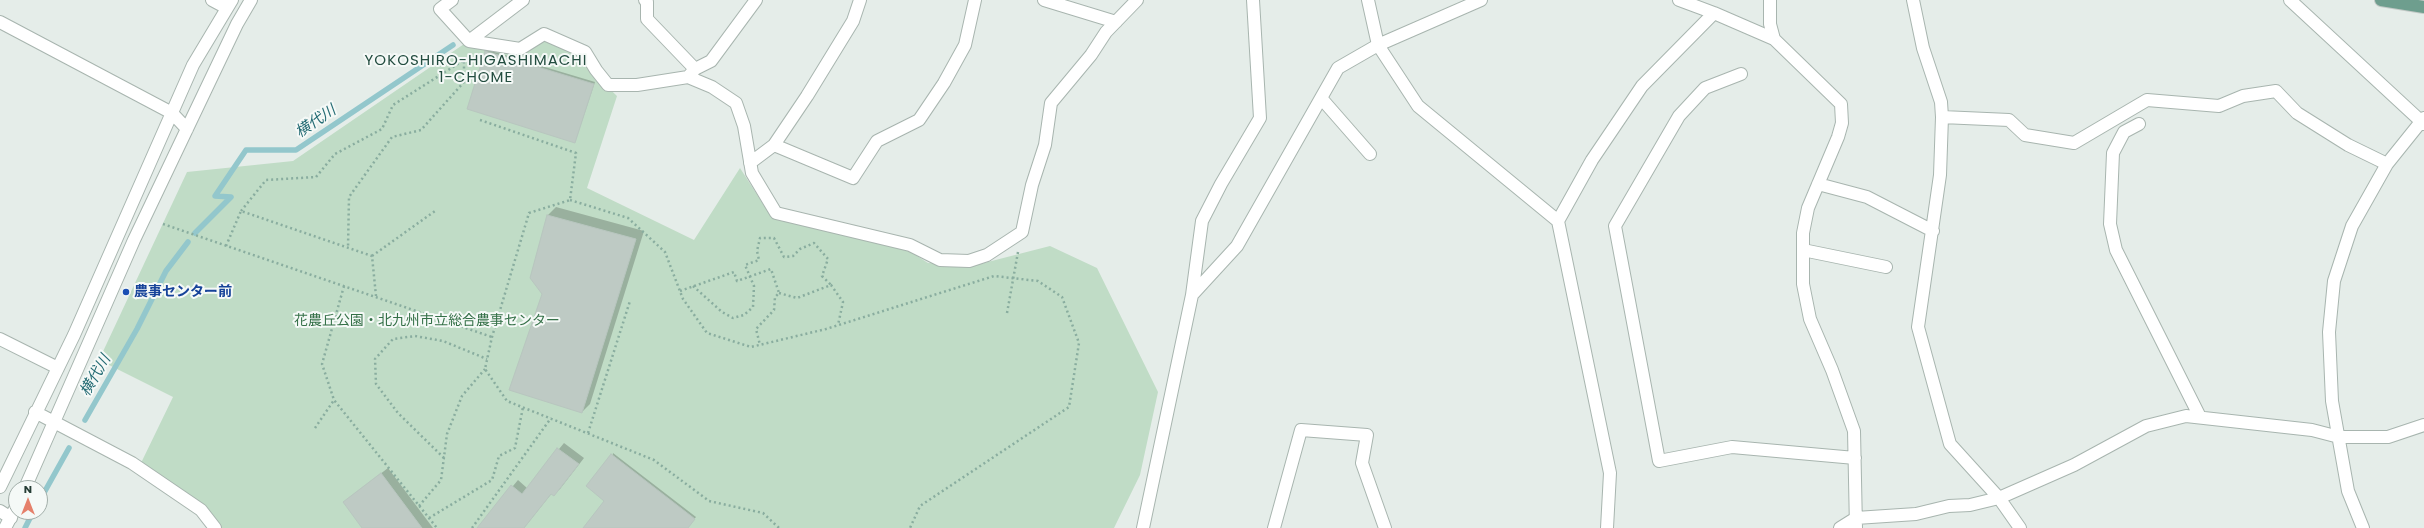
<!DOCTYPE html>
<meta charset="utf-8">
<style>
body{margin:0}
#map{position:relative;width:2424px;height:528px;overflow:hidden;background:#e5ede9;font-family:Poppins,sans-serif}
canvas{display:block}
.north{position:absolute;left:8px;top:480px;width:40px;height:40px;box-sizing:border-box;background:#f5f9f7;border:1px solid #a2aea9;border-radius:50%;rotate:0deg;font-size:11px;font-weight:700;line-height:16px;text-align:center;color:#263d35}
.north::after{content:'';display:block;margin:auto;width:14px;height:18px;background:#e5806b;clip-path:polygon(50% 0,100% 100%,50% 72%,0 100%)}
</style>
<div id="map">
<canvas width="2424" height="528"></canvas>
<div class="north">N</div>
</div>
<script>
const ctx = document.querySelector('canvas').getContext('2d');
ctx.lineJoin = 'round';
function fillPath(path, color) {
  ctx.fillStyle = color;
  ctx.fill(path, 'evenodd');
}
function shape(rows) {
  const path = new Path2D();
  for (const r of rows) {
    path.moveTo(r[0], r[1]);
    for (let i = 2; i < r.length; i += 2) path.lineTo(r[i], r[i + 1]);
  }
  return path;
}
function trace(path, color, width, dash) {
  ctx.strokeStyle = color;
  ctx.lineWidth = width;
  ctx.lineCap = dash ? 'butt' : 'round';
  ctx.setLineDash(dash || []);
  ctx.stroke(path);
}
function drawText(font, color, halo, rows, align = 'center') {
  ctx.font = font + ' Poppins,"Noto Sans JP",sans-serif';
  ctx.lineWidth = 4;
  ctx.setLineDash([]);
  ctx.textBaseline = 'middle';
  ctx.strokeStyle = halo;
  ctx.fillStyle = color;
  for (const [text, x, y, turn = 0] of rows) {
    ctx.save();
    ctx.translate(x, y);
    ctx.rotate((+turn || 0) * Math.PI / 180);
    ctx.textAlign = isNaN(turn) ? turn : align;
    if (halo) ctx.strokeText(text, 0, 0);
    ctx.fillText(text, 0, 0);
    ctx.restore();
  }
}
const green = shape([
 [542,40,581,55,590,70,617,96,587,188,694,240,740,168,770,215,903,247,928,263,976,265,1050,246,1097,268,1158,392,1140,475,1114,528,220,528,141,463,173,397,99,360,187,172,293,161,464,44,516,53]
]);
const shadow = shape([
 [488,50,595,82,575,142,486,52],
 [556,207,644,231,590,404,582,412,543,294,531,277,548,215],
 [564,443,584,458,560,489,554,494,552,493,524,528,478,528,518,480,527,488],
 [613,453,696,517,687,528,584,528,606,501],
 [388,468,433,528,363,528,344,502]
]);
const stream = shape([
 [195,233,231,197,215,196,246,150,296,150,453,45],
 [85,420,137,329,166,271,188,242],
 [40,500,69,448],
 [25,528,33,512]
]);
const building = shape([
 [485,51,594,84,575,143,467,109,485,51],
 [547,215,636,239,582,413,509,390,542,294,530,278,547,215],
 [557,448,579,464,554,496,551,494,524,528,477,528,511,485,522,494,557,448],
 [611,454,695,519,688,528,583,528,604,501,586,486,611,454],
 [381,473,422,528,362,528,343,502,381,473]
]);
const path = shape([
 [480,120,576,153,570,200,529,213,492,337,485,369,507,401,654,460,709,501,763,513,779,528],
 [570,200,628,218,665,252,683,299,707,333,751,347,826,329,994,276,1038,281,1062,297,1079,343,1069,407,920,506,910,528],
 [241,211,266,180,316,177,335,154,382,129,393,105,464,60,464,82,421,130,392,137,349,197,348,248],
 [163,224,492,337],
 [226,246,241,211,372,256,376,296],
 [372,256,435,211],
 [344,286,322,364,334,400,437,528],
 [693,286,722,312,733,318,744,315,753,307,754,286,745,265,759,260,757,251,760,238,774,238,784,257,793,256,800,249,814,243,828,259,822,276,831,285],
 [680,291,734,272,737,281,771,269,779,293,775,297,774,310,756,329,760,345],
 [779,293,797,298,831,285,843,302,838,325],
 [1007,313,1018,252],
 [315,428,334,400],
 [588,433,630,301],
 [444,458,398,413,376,384,375,359,393,339,415,336,443,341,487,359],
 [419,506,441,480,447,434,462,396,485,369],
 [429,518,492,480,499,456,515,448,523,407],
 [472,528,551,418]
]);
const minor = shape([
 [212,0,227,8],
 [452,0,440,9,469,41,523,0],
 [645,0,647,2,647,19,695,69,688,77],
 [1044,0,1116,22],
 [1368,0,1378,45,1418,106,1558,221],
 [1679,0,1714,13],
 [1770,0,1770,24,1774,39,1841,104,1842,123,1838,137,1808,208,1803,233,1803,284,1810,319,1832,370,1854,431,1856,528],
 [1913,0,1923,48,1941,102,1942,117,1940,175,1918,327,1950,444,1999,498,2020,528],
 [2290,0,2424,124],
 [0,22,172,113,187,129],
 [469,41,520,49,544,34,585,52,596,70,608,85,637,85,688,77,712,87,736,103,744,126,752,173,776,213,910,245,940,260,969,261,987,255,1022,232,1032,185,1045,145,1051,103,1091,55,1106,32,1137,0],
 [695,69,711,61,756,0],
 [1741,74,1705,88,1679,116,1615,226,1659,461,1732,447,1855,458],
 [1321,98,1370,154],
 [1942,117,2009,120,2025,135,2074,143,2147,100,2219,106,2243,96,2276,91,2297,113,2348,145,2387,164],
 [2139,124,2124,132,2113,153,2110,224,2116,250,2200,417],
 [774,145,853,178,877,141,919,120,944,83,965,45,975,0],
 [750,163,774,145,807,96,853,21,860,0],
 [1818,184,1867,197,1933,231],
 [1803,250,1886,267],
 [1192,295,1237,246,1338,68,1378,45,1481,0],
 [0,339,58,368],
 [35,412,132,463,201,510,215,528],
 [0,487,74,335,193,65,232,0],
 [25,488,134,240,237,24,251,0],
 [0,511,11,518],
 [5,528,16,507],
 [1143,528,1192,295,1202,221,1221,184,1260,118,1253,0],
 [1274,528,1301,430,1367,435,1362,463,1385,528],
 [1607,528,1610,473,1558,221,1592,160,1642,86,1714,13,1774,39],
 [1840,528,1856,518,1916,514,1949,506,1970,505,1999,498,2074,465,2146,426,2186,416,2312,430,2339,437,2388,437,2424,425],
 [2363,528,2348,491,2332,401,2329,332,2334,281,2352,226,2387,164,2424,118]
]);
const major = shape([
 [2381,0,2424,7]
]);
const markers = [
 [126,292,4,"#1a4fb4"]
];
const transitNames = [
 ["農事センター前",134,292]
];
const parkNames = [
 ["花農丘公園・北九州市立総合農事センター",427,321]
];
const neighbourhoodNames = [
 ["YOKOSHIRO-HIGASHIMACHI",476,61],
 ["1-CHOME",476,78]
];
const waterNames = [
 ["横代川",316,122,-34],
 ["横代川",96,376,-60]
];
fillPath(green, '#c0dcc6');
fillPath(shadow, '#0003');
trace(stream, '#93c7cc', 5.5);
fillPath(building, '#becac4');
trace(building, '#b8c6bf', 1);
trace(minor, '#a8b5af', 14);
trace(major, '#c2c9c6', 14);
trace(path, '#89ad9f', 2.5, [2, 3]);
trace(minor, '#fff', 12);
trace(major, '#6e9e8e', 12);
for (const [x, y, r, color] of markers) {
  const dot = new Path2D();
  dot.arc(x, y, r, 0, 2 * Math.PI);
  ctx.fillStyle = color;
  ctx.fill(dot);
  trace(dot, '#f5f9f7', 1.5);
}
drawText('bold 14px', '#164399', '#f5f9f7', transitNames, 'left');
drawText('14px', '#347047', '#f5f9f7', parkNames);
ctx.letterSpacing = '1px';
drawText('15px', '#234d40', '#f5f9f7', neighbourhoodNames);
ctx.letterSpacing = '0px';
drawText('italic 15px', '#256c74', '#f5f9f7', waterNames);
</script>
